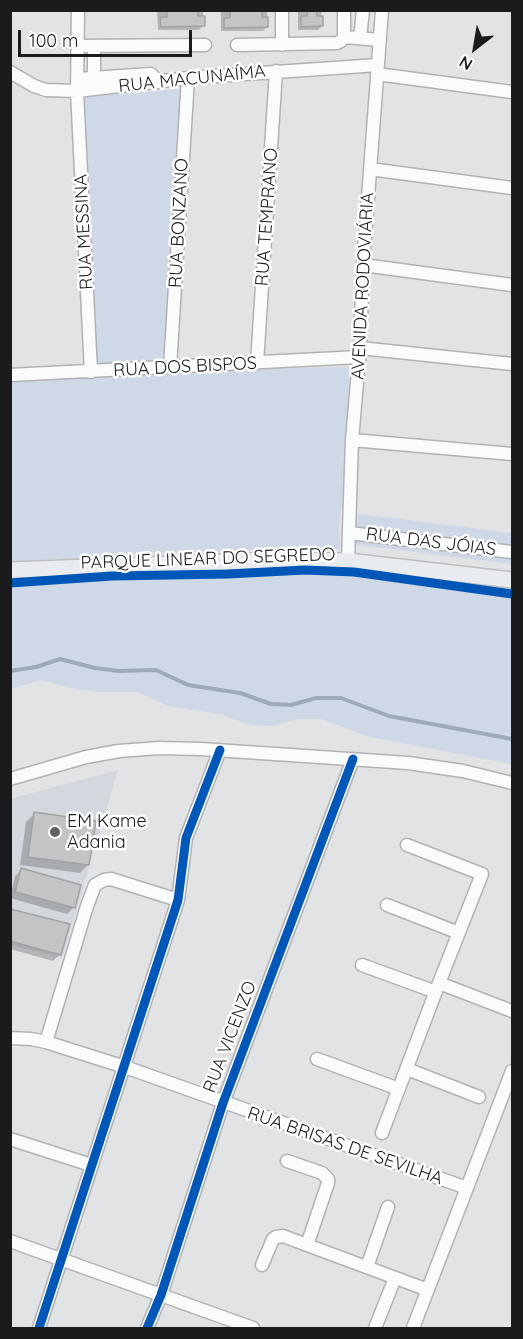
<!DOCTYPE html>
<meta charset="utf-8">
<style>
body{margin:0}
#map{position:relative;width:523px;height:1339px;overflow:hidden;background:#e1e3e5;font-family:Quicksand,sans-serif}
canvas{display:block}
.frame{position:absolute;inset:0;border:12px solid #1a1b1c;pointer-events:none}
.north{position:absolute;left:445px;top:18px;width:60px;height:60px;-webkit-text-stroke:4px #fff;paint-order:stroke;rotate:211deg;font-size:16px;font-weight:700;line-height:24px;text-align:center;color:#1a1b1c}
.north::after{content:'';display:block;margin:auto;width:21px;height:27px;background:#1a1b1c;clip-path:polygon(50% 0,100% 100%,50% 72%,0 100%)}
.scale{position:absolute;left:18px;top:30px;width:174px;height:27px;box-sizing:border-box;border:3px solid #1a1b1c;border-top:0;padding-left:8px;font-size:18px;line-height:21px;white-space:nowrap;color:#1a1b1c;-webkit-text-stroke:4px #fff;paint-order:stroke}
</style>
<div id="map">
<canvas width="523" height="1339"></canvas>
<div class="frame"></div>
<div class="north">N</div>
<div class="scale">100 m</div>
</div>
<script>
const ctx = document.querySelector('canvas').getContext('2d');
ctx.lineJoin = 'round';
function fillPath(path, color) {
  ctx.fillStyle = color;
  ctx.fill(path, 'evenodd');
}
function shape(rows) {
  const path = new Path2D();
  for (const r of rows) {
    path.moveTo(r[0], r[1]);
    for (let i = 2; i < r.length; i += 2) path.lineTo(r[i], r[i + 1]);
  }
  return path;
}
function trace(path, color, width, dash) {
  ctx.strokeStyle = color;
  ctx.lineWidth = width;
  ctx.lineCap = dash ? 'butt' : 'round';
  ctx.setLineDash(dash || []);
  ctx.stroke(path);
}
function drawText(font, color, halo, rows, align = 'center') {
  ctx.font = font + ' Quicksand,sans-serif';
  ctx.lineWidth = 5;
  ctx.setLineDash([]);
  ctx.textBaseline = 'middle';
  ctx.strokeStyle = halo;
  ctx.fillStyle = color;
  for (const [text, x, y, turn = 0] of rows) {
    ctx.save();
    ctx.translate(x, y);
    ctx.rotate((+turn || 0) * Math.PI / 180);
    ctx.textAlign = isNaN(turn) ? turn : align;
    if (halo) ctx.strokeText(text, 0, 0);
    ctx.fillText(text, 0, 0);
    ctx.restore();
  }
}
const built = shape([
 [118,770,62,958,11,945,10,799]
]);
const green = shape([
 [181,89,163,372,256,368,349,367,350,431,339,528,340,549,280,549,221,551,11,562,11,382,97,377,82,97],
 [352,513,512,533,512,564,350,544],
 [213,569,266,569,321,572,512,596,512,764,370,737,322,719,297,719,272,726,251,725,220,714,168,706,137,692,99,692,75,689,41,680,11,689,11,582]
]);
const shadow = shape([
 [157,10,203,10,203,26,199,30,158,30],
 [221,10,267,10,267,27,263,31,221,31],
 [298,10,321,10,322,26,318,30,298,30],
 [34,814,88,865,80,873,20,865,26,822],
 [22,870,79,886,73,908,67,914,10,898,15,876],
 [10,911,59,955,53,961,10,949]
]);
const stream = shape([
 [10,671,36,667,60,659,95,668,118,671,156,670,188,685,240,693,271,704,291,705,316,698,341,698,389,716,512,739]
]);
const building = shape([
 [167,10,198,10,198,16,205,16,205,26,161,27,160,17,167,17,167,10],
 [230,10,262,10,262,17,268,17,268,27,224,28,224,18,230,18,230,10],
 [307,10,317,10,317,16,323,16,323,26,301,27,301,16,307,16,307,10],
 [34,812,96,821,89,865,28,857,34,812],
 [21,868,81,885,75,908,15,892,21,868],
 [10,909,70,924,61,955,10,941,10,909]
]);
const minor = shape([
 [78,10,77,91,91,372],
 [282,10,282,45],
 [344,37,380,40],
 [360,38,363,10],
 [237,45,337,43,341,41,344,37,344,10],
 [78,46,205,45],
 [94,46,94,78],
 [10,72,34,86,46,90,77,91,188,78,378,65],
 [377,74,512,92],
 [77,79,151,74,158,82],
 [370,169,512,188],
 [363,265,512,285],
 [360,348,512,364],
 [257,363,276,71],
 [170,367,188,78],
 [10,375,359,357],
 [352,440,512,454],
 [349,533,512,552],
 [348,561,352,440,360,348,363,265,382,10],
 [10,779,86,757,119,751,159,748,201,749,408,763,463,771,512,783],
 [407,845,482,874,439,983,512,1011],
 [387,905,459,933],
 [362,965,436,992],
 [10,1038,31,1039,46,1042,125,1067,467,1188],
 [46,1042,87,906,95,885,104,880,111,879,178,900],
 [317,1059,399,1089],
 [407,1069,479,1097],
 [382,1133,439,983],
 [10,1139,91,1165],
 [287,1161,322,1173,328,1179,328,1183,307,1245,428,1290],
 [10,1241,253,1328],
 [262,1265,273,1239,276,1237,283,1236,307,1245],
 [367,1267,388,1207],
 [39,1328,178,900,186,838,220,750],
 [147,1328,161,1295,223,1103,353,759],
 [375,1328,395,1278],
 [413,1328,512,1071]
]);
const major = shape([
 [10,570,277,560,348,561,512,580]
]);
const cycleway = shape([
 [10,583,112,576,228,574,305,570,354,572,512,594],
 [39,1328,178,900,186,838,220,750],
 [147,1328,161,1295,223,1103,353,759]
]);
const markers = [
 [55,832,6,"#606162"]
];
const streetNames = [
 ["RUA MACUNAÍMA",192,79,-6],
 ["RUA TEMPRANO",267,217,-86],
 ["RUA BONZANO",179,223,-87],
 ["RUA MESSINA",84,232,-93],
 ["AVENIDA RODOVIÁRIA",363,286,-87],
 ["RUA DOS BISPOS",185,367,-3],
 ["RUA DAS JÓIAS",431,542,7],
 ["PARQUE LINEAR DO SEGREDO",208,559,-2],
 ["RUA VICENZO",230,1037,-69],
 ["RUA BRISAS DE SEVILHA",345,1146,19]
];
const poiNames = [
 ["EM Kame",67,822],
 ["Adania",67,843]
];
fillPath(built, '#d3d7de');
fillPath(green, '#cfd8e7');
fillPath(shadow, '#0003');
trace(stream, '#9ea9bb', 4);
fillPath(building, '#c3c4c6');
trace(building, '#a1a2a4', 1.5);
trace(minor, '#b1b2b4', 15);
trace(major, '#bebebf', 18);
trace(minor, '#fafbfb', 12);
trace(major, '#e8ebf0', 15);
trace(cycleway, '#0057b8', 9);
for (const [x, y, r, color] of markers) {
  const dot = new Path2D();
  dot.arc(x, y, r, 0, 2 * Math.PI);
  ctx.fillStyle = color;
  ctx.fill(dot);
  trace(dot, '#fff', 2);
}
drawText('18px', '#1a1b1c', '#fff', streetNames);
drawText('18px', '#1a1b1c', '#fff', poiNames, 'left');
</script>
